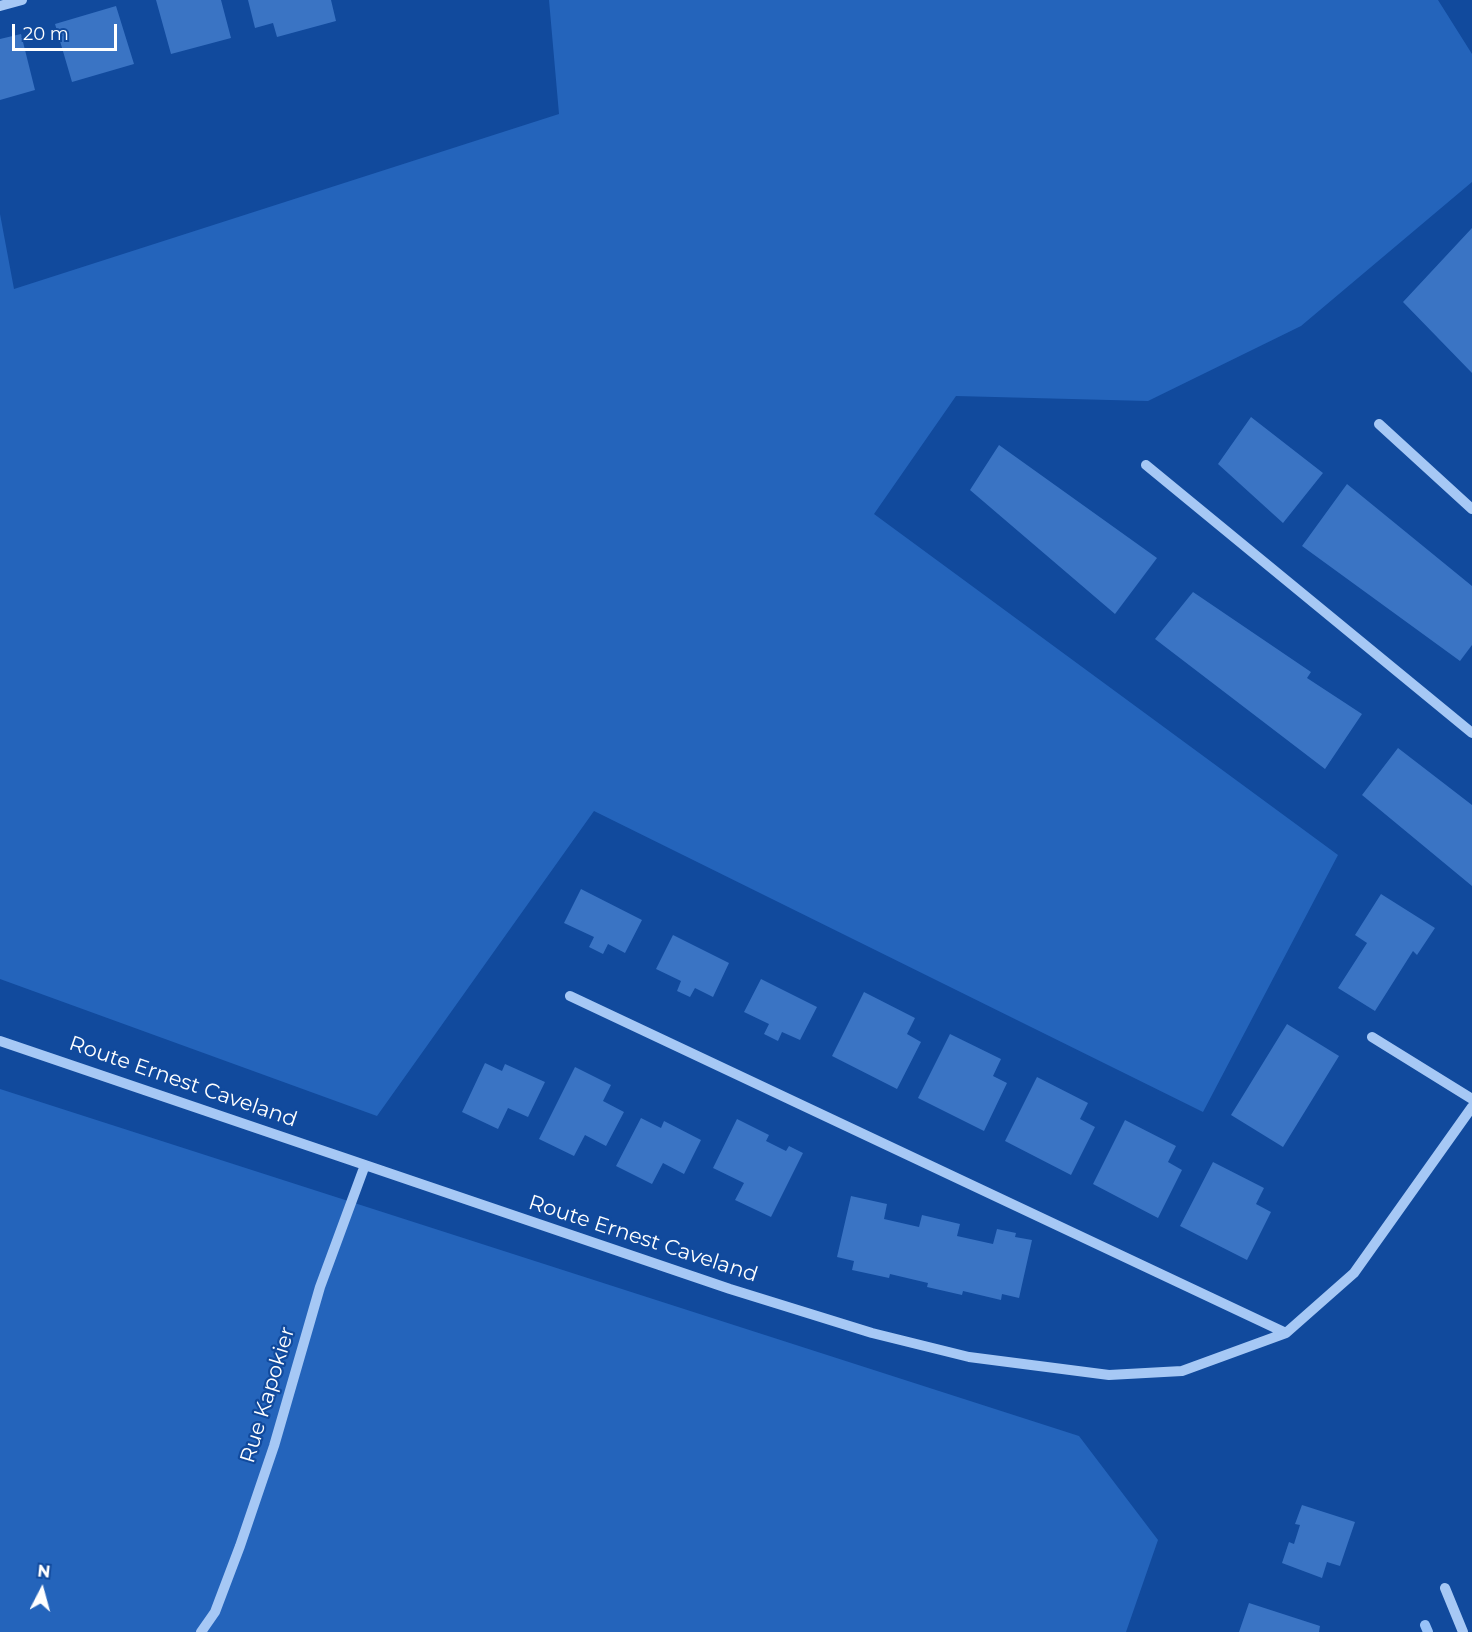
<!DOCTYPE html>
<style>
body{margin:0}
#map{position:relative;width:1472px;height:1632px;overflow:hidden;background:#114a9d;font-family:Montserrat,sans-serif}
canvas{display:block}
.north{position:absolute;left:12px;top:1560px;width:60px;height:60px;-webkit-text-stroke:4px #114a9d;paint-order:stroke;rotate:6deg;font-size:16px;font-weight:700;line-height:24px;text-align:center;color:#fff}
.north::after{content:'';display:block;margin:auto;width:21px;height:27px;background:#fff;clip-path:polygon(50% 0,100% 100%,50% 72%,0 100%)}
.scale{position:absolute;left:12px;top:24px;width:105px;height:27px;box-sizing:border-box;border:3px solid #fff;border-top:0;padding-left:8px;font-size:18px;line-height:21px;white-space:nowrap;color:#fff;-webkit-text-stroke:4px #114a9d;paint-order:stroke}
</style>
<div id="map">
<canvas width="1472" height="1632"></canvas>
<div class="north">N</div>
<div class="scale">20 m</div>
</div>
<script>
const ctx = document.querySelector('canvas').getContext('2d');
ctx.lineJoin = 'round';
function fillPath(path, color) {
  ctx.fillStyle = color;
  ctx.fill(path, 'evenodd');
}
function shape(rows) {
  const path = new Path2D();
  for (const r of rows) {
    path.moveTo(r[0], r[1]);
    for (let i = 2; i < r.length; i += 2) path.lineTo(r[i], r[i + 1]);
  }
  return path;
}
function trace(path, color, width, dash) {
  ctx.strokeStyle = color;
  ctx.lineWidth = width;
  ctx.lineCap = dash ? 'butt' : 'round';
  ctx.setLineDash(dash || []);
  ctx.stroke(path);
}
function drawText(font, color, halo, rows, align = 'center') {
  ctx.font = font + ' Montserrat,sans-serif';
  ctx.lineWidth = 4.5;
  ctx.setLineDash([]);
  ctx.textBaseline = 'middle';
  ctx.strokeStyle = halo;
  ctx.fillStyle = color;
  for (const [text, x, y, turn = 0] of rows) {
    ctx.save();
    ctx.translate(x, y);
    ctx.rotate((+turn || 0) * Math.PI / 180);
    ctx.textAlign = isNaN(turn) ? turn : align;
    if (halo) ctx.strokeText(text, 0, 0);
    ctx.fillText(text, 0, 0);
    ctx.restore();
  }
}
const green = shape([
 [549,0,1438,0,1472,54,1472,182,1301,326,1148,401,956,396,874,514,1338,855,1203,1112,594,811,377,1116,0,979,0,214,14,289,559,114],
 [0,1089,1079,1436,1158,1540,1126,1632,0,1632]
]);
const stream = shape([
 [1425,1625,1428,1632]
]);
const building = shape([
 [156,0,221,0,231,38,171,54],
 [248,0,331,0,336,21,277,37,273,23,255,28],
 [116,6,134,64,72,82,55,24],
 [21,34,35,90,0,100,0,39],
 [1472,228,1472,373,1403,302],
 [1251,417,1323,473,1283,523,1218,464],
 [999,445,1157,558,1115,614,970,490],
 [1347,484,1472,586,1472,645,1460,661,1302,546],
 [1193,592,1311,672,1307,678,1362,714,1325,769,1155,639],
 [1398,748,1472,805,1472,886,1362,795],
 [581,889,642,920,625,953,608,944,603,954,589,947,594,937,564,923],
 [1381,894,1435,928,1417,955,1413,951,1375,1011,1338,988,1367,943,1355,935],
 [673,935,729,963,713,997,695,988,690,997,677,991,681,981,656,969],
 [761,979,817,1007,800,1040,782,1032,778,1041,764,1034,769,1024,744,1012],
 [864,992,915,1018,907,1034,921,1042,897,1089,832,1056],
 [1287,1024,1339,1056,1283,1147,1231,1115],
 [950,1034,1001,1059,993,1076,1007,1083,984,1131,918,1098],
 [485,1063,502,1071,505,1064,545,1082,528,1117,508,1108,498,1129,462,1112],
 [575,1067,611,1085,603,1101,624,1112,606,1146,585,1135,574,1156,539,1139],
 [1037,1077,1088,1103,1080,1119,1095,1127,1071,1175,1005,1141],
 [641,1118,661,1128,664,1121,701,1140,684,1174,663,1163,652,1184,616,1166],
 [737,1119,769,1135,766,1141,786,1151,789,1146,803,1153,771,1217,735,1200,744,1183,713,1168],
 [1125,1120,1176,1146,1168,1162,1182,1170,1158,1218,1093,1184],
 [1213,1162,1264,1188,1256,1204,1271,1212,1247,1260,1180,1226],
 [851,1196,887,1204,884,1219,919,1227,922,1215,960,1224,957,1236,993,1244,997,1229,1016,1233,1015,1237,1032,1240,1019,1298,1002,1294,1001,1300,963,1291,962,1295,927,1287,928,1283,890,1274,889,1278,852,1270,854,1261,837,1257],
 [1302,1505,1355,1522,1340,1566,1327,1562,1322,1578,1282,1563,1289,1542,1294,1544,1300,1525,1295,1524],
 [1249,1603,1320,1626,1319,1632,1239,1632]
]);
const minor = shape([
 [0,6,22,0],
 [1379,424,1472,509],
 [1146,465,1472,733],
 [570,996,1286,1333],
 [1372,1037,1472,1099],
 [0,1041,730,1289,872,1333,969,1357,1109,1375,1182,1371,1286,1333,1354,1273,1472,1107],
 [1445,1588,1463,1632],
 [201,1632,215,1612,240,1546,274,1446,320,1287,365,1165]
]);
const streetNames = [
 ["Route Ernest Caveland",183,1082,19],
 ["Route Ernest Caveland",643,1239,18],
 ["Rue Kapokier",268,1395,-73]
];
fillPath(green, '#2464bb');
trace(stream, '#98c2f8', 10);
fillPath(building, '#3a74c4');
trace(minor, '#a6c8f5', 10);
drawText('21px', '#fff', '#114a9d', streetNames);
</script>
